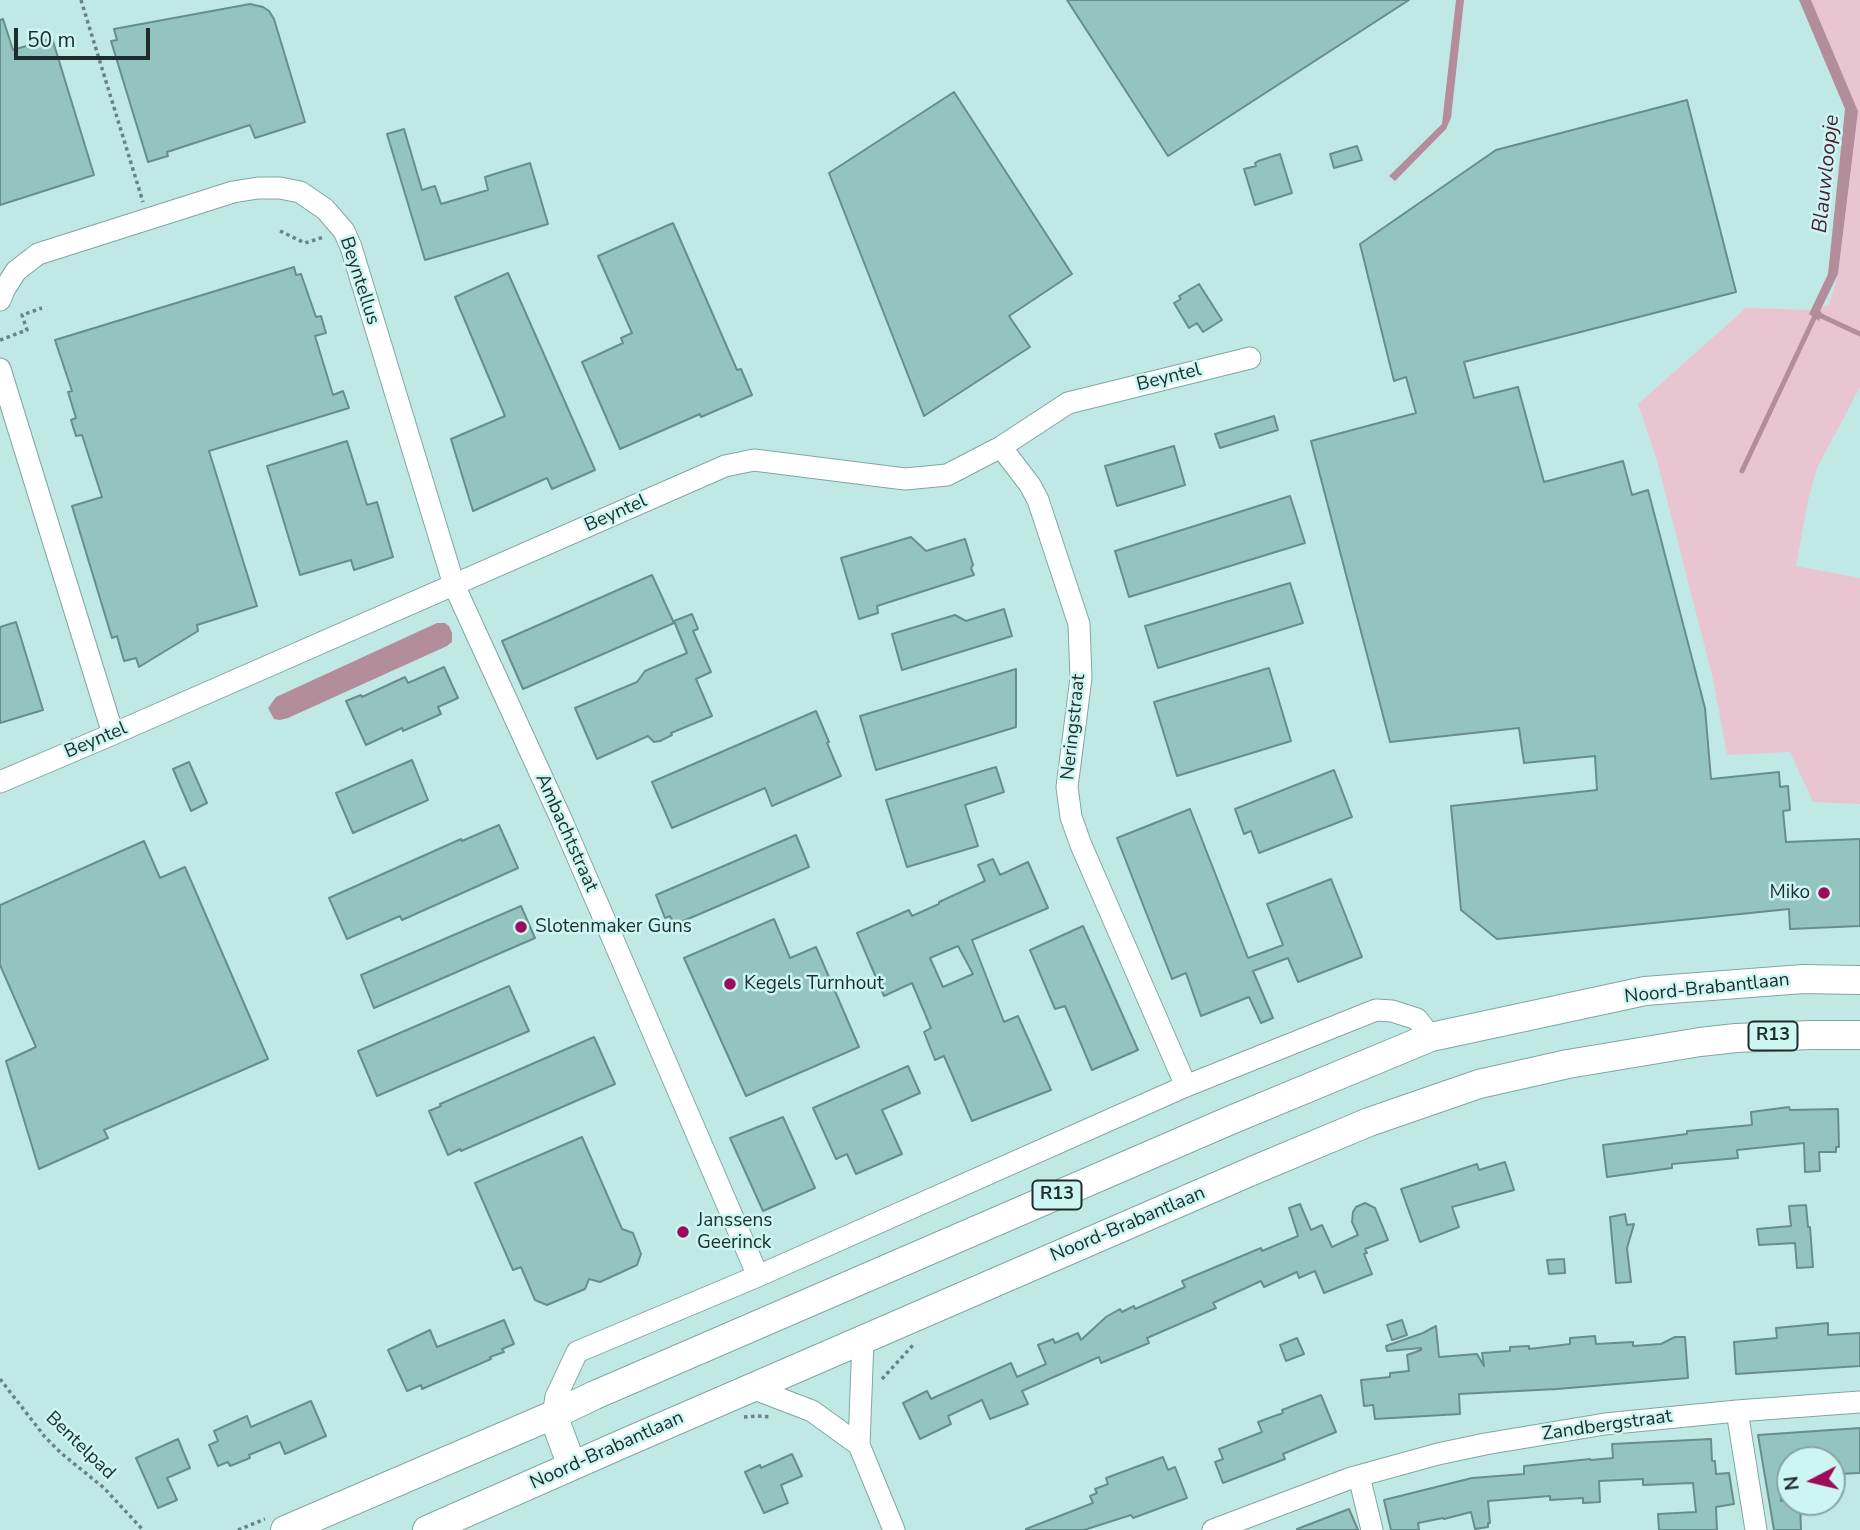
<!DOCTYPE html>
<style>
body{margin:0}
#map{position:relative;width:1860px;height:1530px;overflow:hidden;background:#c0e9e5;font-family:"Nunito Sans",sans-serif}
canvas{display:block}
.north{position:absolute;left:1776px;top:1446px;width:70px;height:70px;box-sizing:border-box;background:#cdf6f3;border:2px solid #87a6a3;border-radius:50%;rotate:263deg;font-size:19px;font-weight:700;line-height:28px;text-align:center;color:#1d2d2c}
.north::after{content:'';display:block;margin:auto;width:24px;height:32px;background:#9c0c5a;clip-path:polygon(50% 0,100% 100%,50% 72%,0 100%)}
.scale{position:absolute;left:14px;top:28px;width:136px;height:32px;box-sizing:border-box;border:4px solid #1d2d2c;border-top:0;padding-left:9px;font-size:21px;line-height:24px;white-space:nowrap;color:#1d2d2c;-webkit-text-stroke:5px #cdf6f3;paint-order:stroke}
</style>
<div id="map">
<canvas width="1860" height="1530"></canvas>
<div class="north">N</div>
<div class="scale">50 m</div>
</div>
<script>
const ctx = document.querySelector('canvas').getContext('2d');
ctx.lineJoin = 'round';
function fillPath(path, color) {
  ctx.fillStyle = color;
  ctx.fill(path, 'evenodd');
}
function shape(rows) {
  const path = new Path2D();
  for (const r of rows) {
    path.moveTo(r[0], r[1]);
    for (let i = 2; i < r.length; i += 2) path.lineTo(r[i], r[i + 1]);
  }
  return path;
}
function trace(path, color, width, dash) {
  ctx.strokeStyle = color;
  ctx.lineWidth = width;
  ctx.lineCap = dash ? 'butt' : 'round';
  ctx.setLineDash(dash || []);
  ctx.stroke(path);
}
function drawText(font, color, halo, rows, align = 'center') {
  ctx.font = font + ' "Nunito Sans",sans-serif';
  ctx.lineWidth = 5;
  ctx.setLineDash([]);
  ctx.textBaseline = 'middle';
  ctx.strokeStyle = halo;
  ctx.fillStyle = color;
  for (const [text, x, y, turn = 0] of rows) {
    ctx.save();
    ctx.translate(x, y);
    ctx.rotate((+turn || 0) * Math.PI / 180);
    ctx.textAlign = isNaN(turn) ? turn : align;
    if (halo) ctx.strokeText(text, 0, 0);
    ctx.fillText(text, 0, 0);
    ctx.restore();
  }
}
const green = shape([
 [1811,0,1860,0,1860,387,1817,468,1808,500,1796,566,1860,578,1860,804,1813,802,1790,752,1727,755,1713,679,1658,464,1638,404,1746,308,1812,310,1829,305,1838,274,1858,111]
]);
const water = shape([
 [1456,0,1464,0,1451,118,1446,129,1395,181,1389,176,1442,124],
 [1799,0,1811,0,1858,111,1838,274,1820,311,1822,313,1819,321,1809,314,1828,274,1845,109],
 [437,623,445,623,449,626,452,633,452,642,447,646,288,718,280,720,274,719,268,708,276,697]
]);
const stream = shape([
 [1817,314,1860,334],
 [1742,471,1816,314]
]);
const building = shape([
 [1067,0,1409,0,1168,156,1067,0],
 [250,4,263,7,269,11,274,19,305,122,255,138,250,125,167,152,168,156,148,162,111,41,117,40,114,29,250,4],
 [3,19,13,50,52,38,94,175,0,205,0,20,3,19],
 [954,92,1072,274,1009,316,1030,347,924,416,829,173,954,92],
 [1687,100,1736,292,1464,362,1474,398,1518,387,1544,482,1623,461,1632,495,1648,490,1705,708,1711,779,1779,772,1780,787,1788,786,1790,810,1783,811,1786,842,1860,839,1860,926,1790,929,1789,909,1497,939,1461,910,1451,806,1597,790,1595,756,1524,763,1519,728,1390,742,1311,441,1416,413,1406,377,1394,381,1360,244,1496,150,1687,100],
 [404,129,422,190,435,186,441,204,488,190,485,177,530,163,548,224,425,260,387,134,404,129],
 [1357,146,1362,160,1334,168,1330,154,1357,146],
 [1280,154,1292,193,1255,205,1244,169,1256,166,1255,163,1258,161,1280,154],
 [673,223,737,370,741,369,752,395,701,417,700,414,620,449,582,362,623,343,621,338,632,333,598,256,673,223],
 [294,267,296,275,301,274,316,317,321,316,326,333,315,336,333,395,343,391,349,408,209,451,257,606,197,625,198,631,139,667,136,658,124,661,117,636,112,638,72,506,102,497,82,435,76,436,71,420,76,418,68,392,72,391,55,340,294,267],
 [508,273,595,470,552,489,547,478,473,511,451,439,505,416,455,297,508,273],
 [1199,284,1222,320,1203,332,1197,323,1189,328,1174,303,1181,299,1179,296,1199,284],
 [1274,416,1278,430,1220,448,1215,434,1274,416],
 [347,441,367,505,377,502,393,557,354,570,351,560,300,575,267,466,347,441],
 [1174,446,1185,485,1117,506,1105,466,1174,446],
 [1290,496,1305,543,1129,597,1115,551,1290,496],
 [911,537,926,551,965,539,973,565,971,568,974,575,877,606,878,613,859,619,841,558,911,537],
 [652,575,674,623,523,689,502,641,652,575],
 [1290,583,1303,623,1158,668,1145,626,1290,583],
 [1004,609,1012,636,902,670,892,634,955,615,966,621,1004,609],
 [692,614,698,629,693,631,711,672,696,679,712,716,671,733,672,735,660,741,654,742,648,736,597,759,575,708,637,682,645,671,687,653,674,621,692,614],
 [16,622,43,710,0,723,0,627,16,622],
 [444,667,458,698,438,707,441,714,403,731,402,728,366,745,346,701,361,695,362,697,405,677,408,683,444,667],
 [1269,668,1291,741,1177,776,1154,702,1269,668],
 [1016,669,1016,727,876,770,860,716,1016,669],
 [816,711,829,742,827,743,841,776,772,806,765,788,672,828,652,782,816,711],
 [412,760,428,800,353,833,336,793,412,760],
 [189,762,207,803,191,811,173,769,189,762],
 [996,767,1004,792,965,805,978,846,907,867,886,800,996,767],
 [1334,770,1352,817,1259,853,1251,831,1244,834,1235,809,1334,770],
 [1190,809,1248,958,1283,945,1267,904,1331,879,1362,957,1298,982,1288,958,1253,971,1273,1018,1261,1023,1249,997,1201,1016,1186,973,1172,979,1117,838,1190,809],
 [499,825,518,868,402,920,400,916,347,939,329,898,461,839,462,841,499,825],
 [796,835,809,867,674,925,670,916,665,918,656,895,796,835],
 [144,841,160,878,185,867,268,1059,104,1130,108,1138,39,1169,6,1061,36,1047,0,965,0,905,144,841],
 [993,859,1000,875,1028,862,1048,908,972,940,1004,1022,1018,1016,1051,1090,972,1121,944,1056,935,1060,924,1032,931,1028,912,983,884,996,857,933,909,910,912,916,939,904,939,902,985,881,978,865,993,859],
 [958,946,973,974,943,987,930,958,958,946],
 [521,906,535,938,374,1008,361,975,521,906],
 [774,919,790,958,816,947,859,1047,746,1096,684,958,774,919],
 [1083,926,1138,1050,1092,1070,1065,1006,1055,1009,1030,950,1083,926],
 [509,986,529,1031,377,1096,358,1051,509,986],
 [594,1037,615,1084,461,1151,460,1149,448,1155,429,1111,441,1106,440,1104,594,1037],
 [908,1066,920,1093,882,1110,902,1154,856,1174,847,1154,836,1159,813,1108,908,1066],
 [1789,1107,1790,1110,1838,1109,1839,1147,1836,1147,1836,1152,1819,1152,1820,1171,1805,1172,1804,1143,1737,1150,1738,1158,1672,1164,1672,1168,1607,1177,1603,1145,1687,1134,1687,1131,1752,1125,1751,1112,1789,1107],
 [783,1117,815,1188,763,1211,730,1138,783,1117],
 [582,1137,622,1229,633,1233,641,1254,637,1265,600,1282,589,1279,585,1289,547,1305,535,1300,521,1267,513,1270,475,1183,582,1137],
 [1505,1162,1514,1190,1452,1207,1459,1227,1420,1242,1401,1189,1477,1164,1479,1170,1505,1162],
 [1365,1203,1375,1208,1388,1240,1365,1249,1367,1253,1364,1254,1372,1274,1324,1293,1315,1271,1299,1278,1297,1272,1264,1287,1261,1281,1213,1303,1216,1308,1147,1338,1149,1343,1101,1363,1099,1357,1022,1391,1028,1404,990,1419,982,1400,948,1416,951,1424,920,1439,903,1403,927,1391,931,1399,1011,1363,1017,1377,1046,1364,1038,1345,1053,1339,1055,1343,1078,1333,1081,1340,1106,1317,1120,1309,1122,1312,1134,1306,1135,1309,1185,1287,1182,1281,1261,1248,1262,1251,1298,1236,1289,1208,1300,1204,1311,1230,1322,1225,1332,1247,1358,1235,1352,1222,1353,1212,1356,1207,1365,1203],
 [1806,1205,1808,1227,1810,1227,1813,1267,1797,1268,1795,1243,1759,1245,1757,1229,1791,1226,1789,1206,1806,1205],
 [1625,1214,1627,1225,1634,1224,1627,1248,1631,1282,1616,1283,1610,1217,1625,1214],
 [1564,1259,1565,1273,1549,1274,1547,1260,1564,1259],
 [504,1320,514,1344,502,1349,504,1352,490,1357,491,1359,422,1389,421,1385,407,1391,388,1350,430,1330,437,1347,504,1320],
 [1402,1320,1407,1335,1392,1340,1387,1325,1402,1320],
 [1828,1323,1828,1335,1860,1333,1860,1366,1736,1374,1734,1342,1777,1338,1776,1328,1828,1323],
 [1436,1326,1439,1357,1477,1354,1484,1366,1482,1353,1510,1351,1510,1347,1529,1346,1529,1349,1570,1344,1570,1338,1595,1336,1596,1344,1633,1342,1633,1346,1661,1344,1675,1337,1685,1337,1688,1378,1557,1389,1459,1394,1460,1414,1375,1419,1373,1405,1364,1406,1361,1380,1390,1377,1390,1373,1409,1371,1407,1355,1421,1350,1421,1348,1387,1351,1386,1346,1423,1333,1436,1326],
 [1297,1338,1304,1354,1286,1361,1280,1345,1297,1338],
 [1321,1395,1336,1432,1283,1454,1285,1459,1223,1483,1215,1462,1223,1459,1219,1449,1262,1432,1258,1422,1283,1413,1282,1410,1321,1395],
 [311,1401,326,1436,285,1454,280,1442,249,1455,250,1458,230,1466,228,1462,218,1466,209,1445,218,1441,214,1431,247,1416,251,1427,311,1401],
 [1860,1428,1860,1473,1838,1474,1837,1460,1790,1460,1790,1470,1780,1470,1781,1501,1790,1500,1790,1502,1800,1502,1801,1530,1774,1530,1758,1435,1860,1428],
 [178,1439,190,1468,167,1478,177,1500,158,1508,136,1458,178,1439],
 [1711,1439,1712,1461,1715,1461,1716,1474,1729,1473,1734,1504,1716,1507,1717,1530,1659,1530,1658,1514,1696,1512,1693,1483,1643,1485,1643,1479,1599,1481,1600,1502,1583,1503,1583,1498,1550,1500,1550,1496,1488,1501,1490,1523,1488,1523,1488,1527,1475,1529,1471,1512,1444,1519,1443,1518,1418,1523,1419,1530,1391,1530,1384,1500,1472,1478,1524,1474,1524,1466,1590,1459,1591,1460,1613,1458,1612,1444,1711,1439],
 [792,1454,802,1476,781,1485,788,1503,764,1513,745,1472,760,1465,761,1468,792,1454],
 [1163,1457,1168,1470,1175,1467,1187,1498,1133,1518,1131,1515,1084,1530,1026,1530,1026,1529,1093,1503,1090,1496,1097,1493,1095,1489,1108,1484,1106,1478,1163,1457],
 [1349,1509,1358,1530,1297,1530,1297,1529,1349,1509]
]);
const path = shape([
 [81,0,143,202],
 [280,231,305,243,324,237],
 [0,340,27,330,22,315,42,308],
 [0,1379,45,1437,61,1453,104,1488,143,1530],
 [882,1379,914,1344],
 [744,1417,757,1416,771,1417],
 [238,1530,265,1519]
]);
const minor = shape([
 [0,300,4,290,16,271,38,254,233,192,258,188,280,188,300,192,325,209,344,231,351,247,454,585,562,821,758,1276],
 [0,369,113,734],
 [1001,447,1030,485,1038,500,1079,624,1081,678,1067,787,1071,817,1081,845,1186,1086],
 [0,782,113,734,725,466,754,460,905,479,947,475,1001,447,1068,403,1250,358],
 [863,1340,859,1445,894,1530],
 [752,1388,812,1411,859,1445],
 [1737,1411,1756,1530],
 [553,1415,556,1397,577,1352,758,1276,1186,1086,1376,1010,1392,1011,1417,1019,1431,1037],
 [1359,1476,1372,1530],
 [1213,1530,1351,1478,1438,1454,1485,1444,1605,1424,1737,1411,1860,1402]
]);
const major = shape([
 [553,1415,572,1466],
 [285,1530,553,1415,595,1395,1231,1120,1431,1037,1645,991,1803,979,1860,980],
 [427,1530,622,1444,1259,1168,1369,1122,1479,1084,1568,1064,1700,1042,1736,1038,1811,1035,1860,1035]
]);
const markers = [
 [1824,893,7,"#9c0c5a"],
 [521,927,7,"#9c0c5a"],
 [730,984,7,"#9c0c5a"],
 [683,1232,7,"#9c0c5a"]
];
const shields = [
 [1773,1036,49],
 [1057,1195,49]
];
const shieldNames = [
 ["R13",1773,1036],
 ["R13",1057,1195]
];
const streetNames = [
 ["Beyntellus",359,281,72],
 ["Beyntel",1169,378,-14],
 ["Beyntel",616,514,-24],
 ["Neringstraat",1074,727,-84],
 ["Beyntel",96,741,-23],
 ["Ambachtstraat",566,833,66],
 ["Noord-Brabantlaan",1707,989,-6],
 ["Noord-Brabantlaan",1128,1225,-23],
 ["Zandbergstraat",1607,1426,-8],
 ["Bentelpad",80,1446,44],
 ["Noord-Brabantlaan",607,1451,-24]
];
const poiNames = [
 ["Miko",1810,893,"right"],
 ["Slotenmaker Guns",535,927],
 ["Kegels Turnhout",744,984],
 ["Janssens",697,1221],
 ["Geerinck",697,1243]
];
const waterNames = [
 ["Blauwloopje",1827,174,-84]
];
fillPath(green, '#e9c5d1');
fillPath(water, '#b48d9b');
trace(stream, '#b48d9b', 5);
fillPath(building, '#94c4c0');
trace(building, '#688e8b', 2);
trace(minor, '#80a6a3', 23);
trace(major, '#80a6a3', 30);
trace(path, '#698482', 3.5, [3.5, 3.5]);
trace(minor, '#fff', 21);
trace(major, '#fff', 28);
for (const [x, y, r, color] of markers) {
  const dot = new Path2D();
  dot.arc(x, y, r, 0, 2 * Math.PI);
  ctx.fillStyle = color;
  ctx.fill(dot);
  trace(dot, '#cdf6f3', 2.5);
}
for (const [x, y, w] of shields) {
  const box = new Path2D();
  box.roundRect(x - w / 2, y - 14.5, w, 29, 5);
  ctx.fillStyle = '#cdf6f3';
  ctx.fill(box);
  trace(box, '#1d2d2c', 2);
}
drawText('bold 18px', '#1d2d2c', null, shieldNames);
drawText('19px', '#1d2d2c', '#cdf6f3', streetNames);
drawText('19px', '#1d2d2c', '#cdf6f3', poiNames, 'left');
drawText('italic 21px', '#4d1b31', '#cdf6f3', waterNames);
</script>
